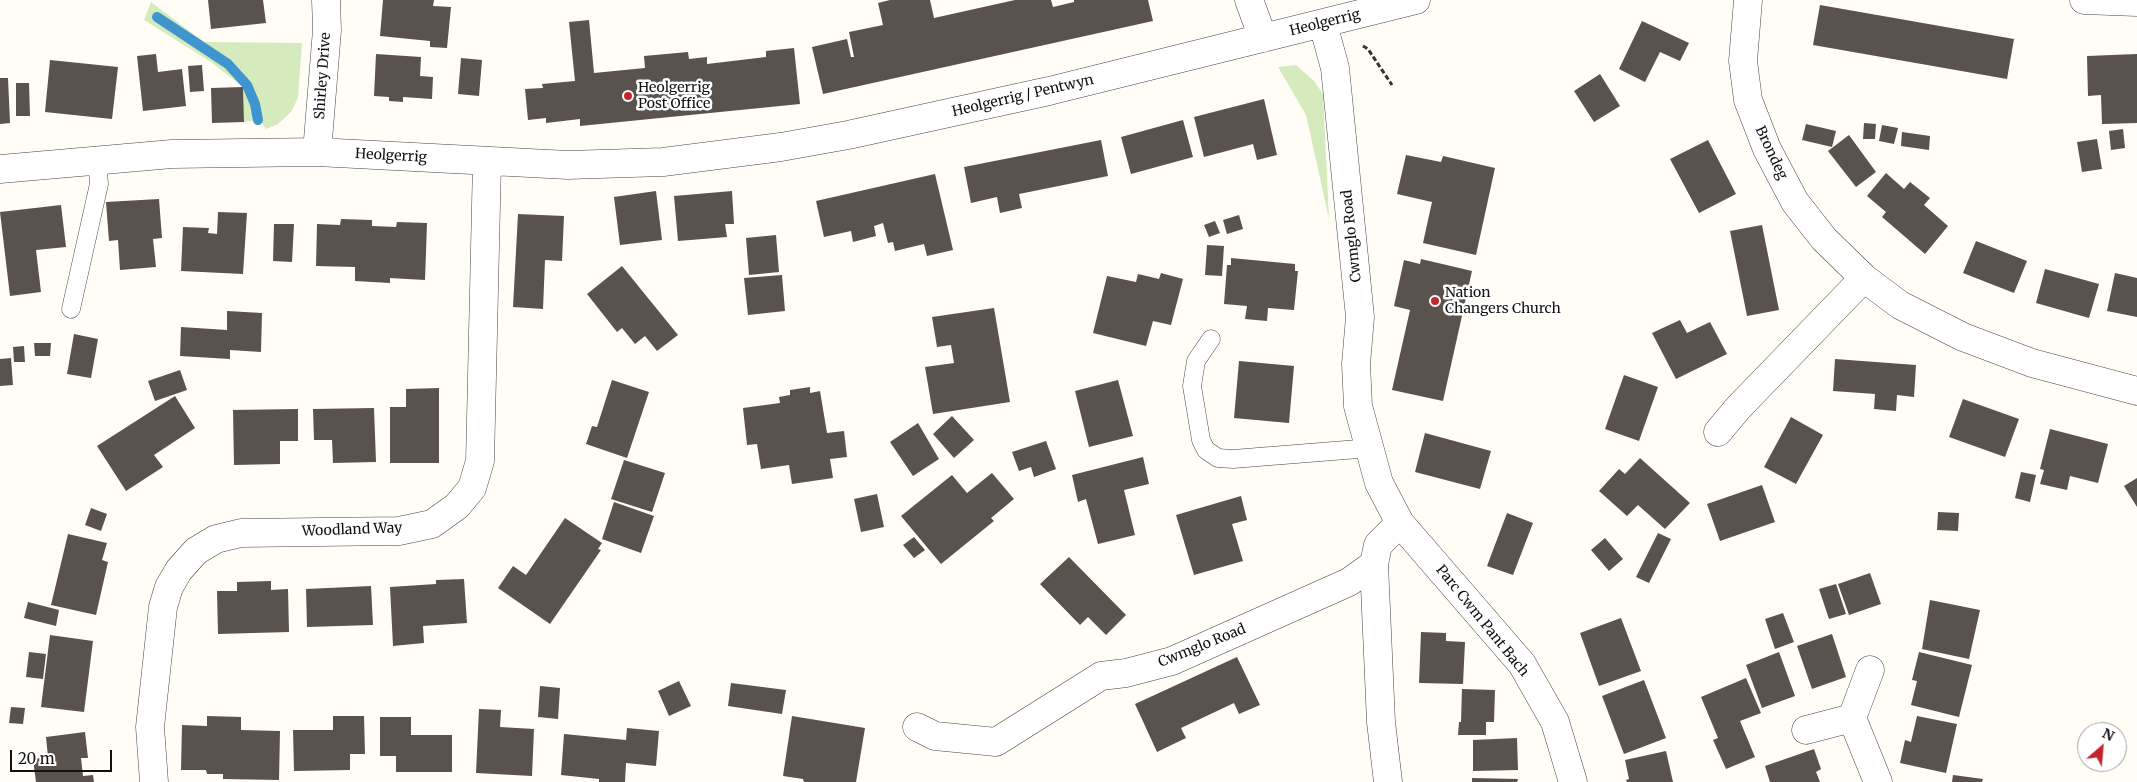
<!DOCTYPE html>
<style>
body{margin:0}
#map{position:relative;width:2137px;height:782px;overflow:hidden;background:#fffdf5;font-family:Merriweather,serif}
canvas{display:block}
.north{position:absolute;left:2077px;top:722px;width:50px;height:50px;box-sizing:border-box;background:#fff;border:1px solid #a0a0a0;border-radius:50%;rotate:27deg;font-size:14px;font-weight:700;line-height:20px;text-align:center;color:#111}
.north::after{content:'';display:block;margin:auto;width:18px;height:22px;background:#c4262e;clip-path:polygon(50% 0,100% 100%,50% 72%,0 100%)}
.scale{position:absolute;left:10px;top:750px;width:102px;height:22px;box-sizing:border-box;border:2px solid #111;border-top:0;padding-left:6px;font-size:15px;line-height:18px;white-space:nowrap;color:#111;-webkit-text-stroke:4px #fff;paint-order:stroke}
</style>
<div id="map">
<canvas width="2137" height="782"></canvas>
<div class="north">N</div>
<div class="scale">20 m</div>
</div>
<script>
const ctx = document.querySelector('canvas').getContext('2d');
ctx.lineJoin = 'round';
function fillPath(path, color) {
  ctx.fillStyle = color;
  ctx.fill(path, 'evenodd');
}
function shape(rows) {
  const path = new Path2D();
  for (const r of rows) {
    path.moveTo(r[0], r[1]);
    for (let i = 2; i < r.length; i += 2) path.lineTo(r[i], r[i + 1]);
  }
  return path;
}
function trace(path, color, width, dash) {
  ctx.strokeStyle = color;
  ctx.lineWidth = width;
  ctx.lineCap = dash ? 'butt' : 'round';
  ctx.setLineDash(dash || []);
  ctx.stroke(path);
}
function drawText(font, color, halo, rows, align = 'center') {
  ctx.font = font + ' Merriweather,serif';
  ctx.lineWidth = 5;
  ctx.setLineDash([]);
  ctx.textBaseline = 'middle';
  ctx.strokeStyle = halo;
  ctx.fillStyle = color;
  for (const [text, x, y, turn = 0] of rows) {
    ctx.save();
    ctx.translate(x, y);
    ctx.rotate((+turn || 0) * Math.PI / 180);
    ctx.textAlign = isNaN(turn) ? turn : align;
    if (halo) ctx.strokeText(text, 0, 0);
    ctx.fillText(text, 0, 0);
    ctx.restore();
  }
}
const green = shape([
 [151,2,204,42,302,43,298,98,291,112,278,124,266,129,261,121,258,120,244,122,243,87,211,62,144,20],
 [1296,65,1314,81,1323,94,1329,219,1306,115,1278,67]
]);
const stream = shape([
 [157,17,228,64,247,85,255,104,258,120]
]);
const building = shape([
 [208,0,263,0,266,23,211,29],
 [383,0,434,0,433,6,451,7,447,48,430,47,430,41,380,36],
 [890,0,930,0,934,18,1015,0,1051,0,1053,7,1074,2,1074,0,1148,0,1153,21,823,94,812,47,847,39,851,57,854,57,849,32,883,25,878,3],
 [1820,5,2014,39,2007,79,1813,45],
 [589,20,594,73,645,68,644,56,688,52,689,59,707,57,707,64,766,57,766,51,794,48,800,104,580,126,580,119,546,123,546,118,528,120,525,89,543,88,542,84,575,81,569,22],
 [1642,21,1689,43,1680,61,1660,52,1645,82,1619,69],
 [156,54,158,72,182,69,186,106,143,111,137,56],
 [376,54,421,57,420,76,433,77,432,99,403,97,403,102,389,101,389,97,374,96],
 [2137,54,2137,123,2102,124,2101,95,2088,96,2087,56],
 [461,58,482,60,479,96,458,94],
 [50,60,118,67,112,119,45,112],
 [202,65,204,91,190,92,188,66],
 [1600,74,1620,106,1594,122,1574,91],
 [0,78,8,78,10,123,0,124],
 [16,83,29,83,30,116,16,116],
 [243,87,244,122,212,123,211,88],
 [1264,99,1277,155,1257,160,1253,144,1204,157,1194,117],
 [1183,120,1193,157,1131,174,1121,137],
 [1864,123,1876,124,1875,139,1863,139],
 [1806,124,1836,131,1832,147,1802,140],
 [1882,125,1898,128,1894,144,1879,141],
 [2123,129,2125,148,2111,150,2109,131],
 [1902,132,1930,136,1929,150,1901,146],
 [1849,135,1876,172,1856,187,1828,151],
 [2097,139,2102,169,2082,172,2077,142],
 [1101,140,1108,176,1019,194,1022,208,1000,213,997,197,971,203,964,167],
 [1708,140,1736,194,1699,213,1670,159],
 [1406,155,1441,162,1443,156,1495,168,1476,255,1423,243,1432,202,1397,194],
 [1886,173,1904,189,1910,182,1930,198,1924,205,1948,226,1925,254,1882,217,1886,212,1867,196],
 [935,174,953,250,927,256,924,244,895,251,893,242,888,243,883,223,874,226,876,236,853,242,851,231,824,237,816,201],
 [656,191,662,240,620,245,614,197],
 [732,191,734,224,725,224,727,237,678,241,674,196],
 [159,199,162,238,153,239,156,267,120,270,118,240,109,241,106,202],
 [61,205,66,247,36,250,41,292,10,296,0,212],
 [218,212,247,213,243,274,181,271,183,227,209,228,208,233,217,234],
 [518,214,564,216,562,261,545,260,543,309,513,307],
 [1239,215,1243,229,1227,234,1223,220],
 [341,219,372,220,372,226,396,227,397,222,427,223,425,280,390,278,390,283,355,281,355,267,316,266,317,224,340,225],
 [1215,221,1220,233,1209,237,1204,225],
 [274,224,294,224,292,262,273,261],
 [1762,225,1779,310,1747,316,1730,231],
 [776,235,779,272,749,275,746,238],
 [1976,241,2027,261,2014,293,1963,273],
 [1207,245,1224,246,1222,276,1205,275],
 [1231,258,1295,264,1295,271,1298,271,1294,310,1268,308,1267,321,1245,319,1247,306,1224,304,1227,265,1231,265],
 [1421,259,1472,271,1443,401,1392,390,1410,310,1394,306,1404,260,1420,264],
 [622,266,678,335,657,351,645,336,635,344,622,328,617,332,587,294],
 [2045,269,2099,284,2089,318,2036,303],
 [1161,273,1183,279,1171,325,1153,321,1146,346,1093,333,1107,276,1136,282,1138,274,1159,279],
 [2115,273,2137,278,2137,317,2107,311],
 [782,275,785,311,748,315,744,278],
 [994,308,1010,402,933,414,925,367,954,363,951,345,937,347,932,317],
 [227,311,262,313,261,352,230,350,230,359,180,356,181,327,227,330],
 [1680,320,1687,333,1710,322,1727,354,1676,379,1652,333],
 [74,334,98,339,91,378,67,374],
 [34,343,51,343,50,356,35,356],
 [24,346,25,362,14,362,13,347],
 [11,358,13,385,0,386,0,359],
 [1835,359,1916,365,1914,397,1897,395,1896,411,1874,409,1875,394,1833,391],
 [1239,361,1294,366,1289,423,1234,418],
 [180,370,187,390,155,401,148,381],
 [1624,375,1658,387,1639,441,1605,429],
 [612,380,649,392,627,458,586,444,592,426,597,427],
 [1118,380,1133,436,1089,447,1075,391],
 [810,387,810,393,820,391,827,433,844,431,847,457,830,459,833,478,792,484,789,465,761,469,757,444,747,445,743,408,780,403,779,397,790,395,790,390],
 [439,388,439,463,390,463,390,407,406,407,406,389],
 [175,396,195,428,154,455,163,467,126,491,97,446],
 [1963,399,2019,419,2005,457,1949,437],
 [374,408,376,462,333,463,332,440,314,440,313,409],
 [298,409,298,441,280,441,280,464,234,465,233,410],
 [952,416,974,440,954,458,933,434],
 [1791,417,1823,435,1796,484,1764,467],
 [918,423,939,459,913,476,890,442],
 [2050,429,2108,444,2098,483,2070,476,2067,490,2040,484,2044,470,2040,469],
 [1425,433,1491,451,1480,489,1415,472],
 [1046,441,1056,469,1034,477,1031,467,1019,471,1012,452],
 [1143,457,1149,484,1124,490,1135,535,1098,544,1086,499,1078,502,1072,475],
 [1640,458,1690,503,1665,529,1638,505,1627,516,1599,491,1619,469,1625,474],
 [624,460,665,473,652,512,611,499],
 [2021,472,2036,475,2030,502,2015,498],
 [992,473,1014,499,991,518,994,521,941,564,901,516,952,475,967,493],
 [2137,478,2137,507,2124,486],
 [1762,485,1775,522,1720,541,1707,504],
 [877,494,884,527,861,532,854,499],
 [1241,496,1247,520,1232,524,1243,561,1194,575,1176,515],
 [614,502,654,516,641,553,602,539],
 [91,508,107,514,101,531,85,525],
 [1938,512,1959,513,1958,531,1937,530],
 [1507,513,1533,523,1513,575,1487,566],
 [565,518,602,543,598,549,601,550,550,624,498,588,513,566,526,575],
 [1658,533,1671,539,1649,583,1636,577],
 [68,534,107,543,102,560,108,562,96,615,51,605],
 [914,537,925,550,914,558,903,545],
 [1605,538,1623,559,1609,571,1591,550],
 [1069,557,1126,615,1106,635,1088,617,1080,625,1040,584],
 [1870,573,1881,604,1849,615,1838,584],
 [464,579,467,623,423,626,424,643,393,646,390,587,436,584,436,580],
 [271,581,271,590,288,589,289,632,218,634,217,591,237,591,237,582],
 [1836,584,1846,614,1829,619,1819,589],
 [371,586,373,625,307,627,306,589],
 [1930,600,1980,610,1969,659,1922,649],
 [28,602,59,610,56,626,24,618],
 [1783,613,1794,642,1775,649,1765,619],
 [1621,618,1641,671,1599,686,1580,633],
 [1421,632,1446,633,1446,641,1465,642,1463,684,1419,683],
 [1832,634,1846,677,1812,689,1797,646],
 [50,635,93,641,84,712,41,707],
 [29,652,46,654,43,679,26,677],
 [1779,652,1795,696,1762,708,1746,665],
 [1919,652,1972,665,1959,717,1911,705,1917,681,1912,680],
 [1237,657,1260,705,1239,714,1234,703,1181,728,1186,738,1157,752,1135,704],
 [1746,678,1761,713,1740,721,1755,757,1726,769,1713,740,1718,738,1701,697],
 [1644,680,1666,738,1624,754,1602,696],
 [679,681,691,706,669,716,658,691],
 [731,683,786,690,782,714,728,706],
 [540,686,560,688,558,719,538,717],
 [1462,689,1495,690,1494,722,1486,722,1486,735,1458,735,1459,722,1461,722],
 [11,707,25,708,23,724,9,723],
 [479,709,501,710,500,727,534,729,532,776,476,773],
 [207,716,241,717,241,730,280,731,279,780,223,779,223,774,207,774,206,770,181,770,182,725,207,726],
 [333,716,364,716,365,754,350,754,350,770,294,771,293,730,333,730],
 [792,716,865,728,856,782,804,782,803,779,783,776],
 [1917,716,1957,724,1946,773,1900,763,1905,740,1911,742],
 [380,717,411,717,411,735,452,735,452,772,396,772,396,756,380,756],
 [627,728,659,731,656,766,626,763,625,782,599,782,599,779,561,775,564,734,626,740],
 [85,732,88,758,81,758,83,776,93,775,94,782,36,782,33,759,48,757,46,737],
 [1517,738,1518,770,1473,771,1473,740],
 [1814,749,1821,769,1816,772,1820,782,1770,782,1765,766],
 [1666,751,1673,782,1627,782,1626,780,1629,779,1625,760],
 [1953,775,1983,779,1982,782,1952,782],
 [1472,778,1518,779,1517,782,1472,782]
]);
const path = shape([
 [1363,46,1368,49,1392,85]
]);
const service = shape([
 [71,309,99,184,97,159],
 [1211,339,1196,361,1192,386,1201,440,1206,450,1218,458,1233,459,1371,448]
]);
const minor = shape([
 [1249,0,1263,38],
 [1748,0,1743,61,1748,100,1767,149,1795,202,1824,239,1864,278,1900,305,1963,337,2032,363,2137,391],
 [2084,0,2137,2],
 [1323,24,1335,68,1360,317,1356,364,1358,406,1379,483,1400,523,1378,545,1374,564,1381,722,1388,782],
 [317,152,327,30,326,0],
 [0,169,172,154,317,152,568,165,663,162,781,147,848,135,1049,91,1416,0],
 [1718,432,1738,408,1864,278],
 [1400,523,1522,664,1555,722,1573,782],
 [1852,718,1878,782],
 [917,727,935,736,996,742,1101,676,1126,673,1172,661,1349,582,1374,564],
 [1806,730,1852,718,1870,670],
 [154,782,150,727,163,607,169,587,179,570,196,551,216,539,241,533,399,531,432,524,457,506,472,488,480,461,487,162]
]);
const markers = [
 [628,96,5,"#c4262e"],
 [1435,301,5,"#c4262e"]
];
const streetNames = [
 ["Heolgerrig",1325,23,-14],
 ["Shirley Drive",323,76,-86],
 ["Heolgerrig / Pentwyn",1023,96,-13],
 ["Brondeg",1771,153,65],
 ["Heolgerrig",391,156,3],
 ["Cwmglo Road",1352,236,-96],
 ["Woodland Way",352,530,-2],
 ["Parc Cwm Pant Bach",1482,621,51],
 ["Cwmglo Road",1202,646,-22]
];
const poiNames = [
 ["Heolgerrig",638,88],
 ["Post Office",638,104],
 ["Nation",1445,293],
 ["Changers Church",1445,309]
];
fillPath(green, '#d5ebbd');
trace(stream, '#3f96cf', 10);
fillPath(building, '#5a524d');
trace(service, '#444', 19);
trace(minor, '#444', 29);
trace(path, '#333', 3, [5, 2.5]);
trace(service, '#fff', 18);
trace(minor, '#fff', 28);
for (const [x, y, r, color] of markers) {
  const dot = new Path2D();
  dot.arc(x, y, r, 0, 2 * Math.PI);
  ctx.fillStyle = color;
  ctx.fill(dot);
  trace(dot, '#fff', 2);
}
drawText('14px', '#111', '#fff', streetNames);
drawText('14px', '#111', '#fff', poiNames, 'left');
</script>
